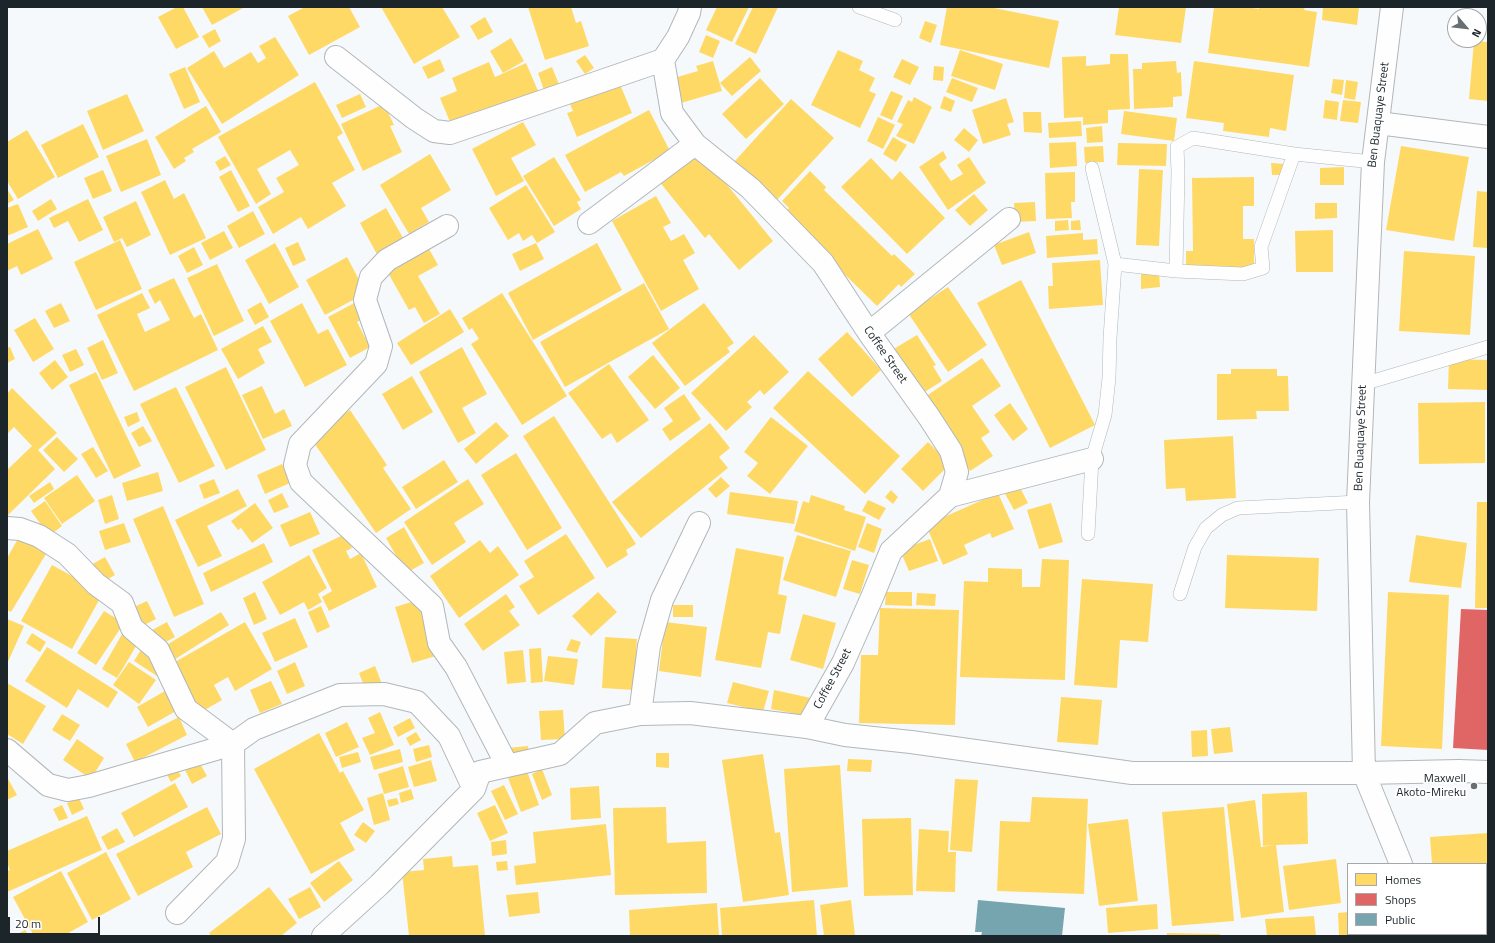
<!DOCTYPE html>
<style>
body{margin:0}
#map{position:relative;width:1495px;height:943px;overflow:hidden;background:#f6f9fb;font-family:"Titillium Web",sans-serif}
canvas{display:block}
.frame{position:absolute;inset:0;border:8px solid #1c262a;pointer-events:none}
.legend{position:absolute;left:1347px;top:863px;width:140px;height:72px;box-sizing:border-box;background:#fff;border:1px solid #a4a8aa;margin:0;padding:5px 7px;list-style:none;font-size:12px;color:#1c262a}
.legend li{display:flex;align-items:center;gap:8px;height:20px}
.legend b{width:20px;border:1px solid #a4a8aa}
.north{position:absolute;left:1447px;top:8px;width:40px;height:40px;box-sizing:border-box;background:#fff;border:1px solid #a4a8aa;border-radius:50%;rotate:118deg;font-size:11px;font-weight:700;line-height:16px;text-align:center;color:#1c262a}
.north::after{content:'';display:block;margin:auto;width:14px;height:18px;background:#687073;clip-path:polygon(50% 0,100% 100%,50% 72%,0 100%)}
.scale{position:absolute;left:8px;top:917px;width:92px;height:18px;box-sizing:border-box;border:2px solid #1c262a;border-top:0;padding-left:5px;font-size:12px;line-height:14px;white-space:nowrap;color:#1c262a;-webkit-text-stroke:3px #fff;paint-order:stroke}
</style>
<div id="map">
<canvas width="1495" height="943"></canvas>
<div class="frame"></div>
<ul class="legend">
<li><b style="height:11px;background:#ffd966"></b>Homes</li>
<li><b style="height:11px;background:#e06666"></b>Shops</li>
<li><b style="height:11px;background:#76a5af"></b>Public</li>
</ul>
<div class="north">N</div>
<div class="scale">20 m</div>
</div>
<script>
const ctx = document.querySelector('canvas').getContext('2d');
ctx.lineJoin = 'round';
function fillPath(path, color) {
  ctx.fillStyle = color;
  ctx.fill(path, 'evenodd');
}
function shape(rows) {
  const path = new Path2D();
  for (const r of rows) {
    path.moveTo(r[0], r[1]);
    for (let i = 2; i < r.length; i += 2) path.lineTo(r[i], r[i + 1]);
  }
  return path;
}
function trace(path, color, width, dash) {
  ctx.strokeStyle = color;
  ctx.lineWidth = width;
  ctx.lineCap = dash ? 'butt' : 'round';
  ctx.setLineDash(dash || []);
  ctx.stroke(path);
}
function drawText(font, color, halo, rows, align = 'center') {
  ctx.font = font + ' "Titillium Web",sans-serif';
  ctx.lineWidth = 4;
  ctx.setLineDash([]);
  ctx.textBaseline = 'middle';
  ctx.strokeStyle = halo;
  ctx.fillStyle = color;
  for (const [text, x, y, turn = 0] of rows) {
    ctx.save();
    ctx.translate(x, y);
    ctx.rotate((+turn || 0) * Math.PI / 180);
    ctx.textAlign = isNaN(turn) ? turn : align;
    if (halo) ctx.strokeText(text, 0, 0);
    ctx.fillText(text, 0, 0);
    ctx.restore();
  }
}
const homes = shape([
 [177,7,183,7,199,37,176,49,158,17],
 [202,7,245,7,212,25],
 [305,7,349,7,360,27,309,55,288,16],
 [381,7,442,7,460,37,414,64],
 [528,7,571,7,576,23,581,21,589,46,545,60],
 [717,7,749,7,732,42,706,30],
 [753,7,778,7,756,54,735,44],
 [947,7,989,7,1059,21,1049,68,940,45],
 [1119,7,1186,7,1181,43,1115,35],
 [1214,7,1246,7,1259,9,1259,7,1305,7,1304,10,1317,12,1309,67,1208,53],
 [1323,7,1359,7,1357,25,1322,20],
 [485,17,493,32,478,40,470,26],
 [925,21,937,25,931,43,919,38],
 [215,29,221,41,209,48,202,36],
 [706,35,720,41,713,58,699,52],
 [275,37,299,75,222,124,187,68,214,51,224,68,251,52,258,63,266,58,259,46],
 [511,38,524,61,503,73,490,51],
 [1474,41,1488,42,1488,101,1469,99],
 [838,50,863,61,859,70,875,78,869,91,876,94,860,128,811,105],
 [960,50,1003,64,995,90,951,76],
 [1110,54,1128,54,1130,109,1108,110,1108,123,1083,125,1083,117,1064,118,1062,57,1086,56,1086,66,1110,64],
 [585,55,594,68,585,74,576,61],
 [750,57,761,71,732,96,720,83],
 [440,59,445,71,428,79,422,67],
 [902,59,919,67,910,85,893,77],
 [713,61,722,91,681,103,674,78,698,71,696,66],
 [1176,61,1177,73,1181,72,1182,96,1173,97,1173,107,1134,109,1133,69,1142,69,1142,63],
 [1194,61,1294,75,1286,131,1270,128,1269,137,1223,131,1224,123,1186,118],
 [489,62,495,77,526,63,539,93,453,129,440,98,457,91,452,78],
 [934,66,944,67,943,81,933,80],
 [185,67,200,102,184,109,169,74],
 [552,67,560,87,545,93,538,73],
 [760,78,784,104,746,139,722,114],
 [952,78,978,88,972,102,946,92],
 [1333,79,1344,80,1342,95,1331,93],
 [1346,80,1358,82,1355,100,1344,98],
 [315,82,343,133,337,137,355,170,332,183,346,206,308,229,301,217,273,234,258,207,284,192,276,178,299,165,290,150,257,169,271,194,256,204,218,137],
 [619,82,632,113,577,137,567,113,573,111,569,102],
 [891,91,903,96,892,120,880,115],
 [127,94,144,131,103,150,87,111],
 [360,94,366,107,342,118,336,105],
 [944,96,955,101,951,112,940,108],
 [914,97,932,107,914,144,896,136,903,124,897,122,908,100,912,102],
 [1006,98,1014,122,1007,124,1011,135,983,144,972,110],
 [791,99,834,138,776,201,734,162],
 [1325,100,1339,102,1337,120,1323,118],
 [1343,100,1361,102,1358,123,1340,121],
 [384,104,394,125,390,126,402,152,363,171,341,124],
 [206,106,221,132,192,149,194,152,184,158,186,161,174,169,155,137],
 [649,110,670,151,624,176,621,172,585,192,565,155],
 [1124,111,1177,118,1174,141,1121,134],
 [1023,112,1041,112,1042,133,1024,132],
 [878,117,895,125,883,149,867,141],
 [1081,121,1082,136,1049,138,1048,123],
 [523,122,536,145,511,158,524,181,496,196,472,149],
 [83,124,99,157,58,178,41,145],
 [1102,126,1103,142,1087,143,1086,128],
 [964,128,978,140,969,152,954,140],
 [27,130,55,177,18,199,7,181,7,142],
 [893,137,907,145,896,162,883,154],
 [147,139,161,175,121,192,106,156],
 [1076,142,1077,166,1050,168,1049,143],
 [1118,143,1167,144,1166,166,1117,165],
 [1103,146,1104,162,1085,163,1084,147],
 [1401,146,1469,157,1454,241,1386,230],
 [697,148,773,241,739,270,709,234,705,238,658,180],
 [943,151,947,158,939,164,951,181,963,174,957,165,969,157,986,183,948,210,919,167],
 [430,154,451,190,421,208,429,222,409,234,380,185],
 [225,156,231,165,220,171,215,162],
 [554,157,581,200,577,202,581,209,554,226,523,176],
 [871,158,892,180,900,171,945,218,907,254,841,187],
 [1271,163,1286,164,1286,175,1272,175],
 [1344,167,1344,185,1320,185,1320,168],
 [1139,169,1163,170,1159,246,1136,245],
 [103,170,112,191,93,199,84,178],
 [231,170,250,206,238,212,219,177],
 [810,171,826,187,824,190,892,256,894,254,915,274,901,287,899,284,877,306,783,214,789,208,782,201],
 [1075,172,1075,202,1071,202,1072,218,1046,219,1045,173],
 [1254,177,1254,206,1243,206,1243,239,1254,239,1254,268,1186,268,1186,251,1193,251,1192,178],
 [165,180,174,199,184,193,206,238,170,255,141,192],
 [526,185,555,232,537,243,532,235,523,241,519,233,508,240,489,208],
 [7,189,14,200,7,204],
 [1477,191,1488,192,1488,248,1473,247],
 [974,194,988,210,970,226,955,210],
 [656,196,671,223,663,227,671,241,684,234,695,253,683,260,699,289,661,311,612,221],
 [51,199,57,209,38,221,32,211],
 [88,199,103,230,79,242,68,221,54,228,49,218],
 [136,201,151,235,127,247,122,238,114,242,103,217],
 [1035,202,1036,221,1015,222,1014,203],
 [1315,203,1337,203,1337,218,1315,219],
 [18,204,28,227,7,236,7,208],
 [386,208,406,243,379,258,360,223],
 [253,211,265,234,239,248,227,226],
 [1068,220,1069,230,1055,231,1055,221],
 [1080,220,1081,230,1071,230,1071,221],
 [38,229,53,259,21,275,17,266,7,271,7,244],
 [1333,230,1333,272,1296,272,1295,231],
 [224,231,233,248,210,260,201,243],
 [1029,232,1036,253,1002,265,994,245],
 [1083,233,1083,240,1097,239,1098,254,1047,258,1046,236],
 [120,240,142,289,96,310,74,262],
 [298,242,306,260,293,266,285,248],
 [275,243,299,287,269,304,245,260],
 [536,243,544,259,520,271,512,254],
 [597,243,622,290,533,340,508,293],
 [194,247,203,265,187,273,178,256],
 [429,249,438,265,418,276,440,314,424,323,415,307,409,310,388,273],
 [1404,251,1475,256,1470,335,1399,331],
 [347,257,366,293,325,315,306,280],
 [1100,260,1103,305,1049,309,1048,286,1053,286,1052,263],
 [217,264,244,321,214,336,187,278],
 [1159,272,1160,287,1141,289,1141,273],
 [174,278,194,318,201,314,218,350,134,391,97,315,142,293,150,308,137,314,145,332,170,320,160,300,155,304,148,290],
 [1021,280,1095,425,1050,448,977,303],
 [644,283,669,329,565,387,540,342],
 [948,287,987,345,948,372,908,313],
 [502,293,567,396,522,425,471,344,479,339,472,328,469,330,462,318],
 [358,301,366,317,357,322,370,347,350,358,328,317],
 [261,302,269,317,255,325,247,310],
 [61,303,70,321,54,328,45,311],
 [302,303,318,334,328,329,347,365,305,387,270,321],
 [704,303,734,343,727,348,730,352,685,386,652,343],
 [450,309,464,332,411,365,397,343],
 [35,318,54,349,33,362,14,330],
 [263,326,272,342,258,349,265,363,238,379,221,349],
 [847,332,881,370,852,397,818,359],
 [754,335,789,372,764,395,760,390,747,402,752,407,726,431,691,393],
 [917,335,936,365,933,366,942,381,920,395,892,350],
 [103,340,118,373,102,380,87,348],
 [10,347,15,359,7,363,7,348],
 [462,347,487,394,462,408,476,433,458,443,419,372],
 [76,349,84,365,70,372,62,355],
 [653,355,680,388,655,409,628,377],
 [982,358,1001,386,972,406,990,432,981,438,993,456,970,471,922,399],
 [1449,359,1488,360,1488,390,1448,389],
 [55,360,68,377,52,390,39,373],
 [609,364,649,420,617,443,611,433,602,439,568,393],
 [226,367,266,450,226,470,185,387],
 [1231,369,1277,369,1277,376,1288,376,1289,411,1256,411,1257,419,1217,420,1217,374,1231,374],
 [808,371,900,456,865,494,773,408],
 [96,372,141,466,114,479,69,385],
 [412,376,433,412,403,430,382,394],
 [262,386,275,414,284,409,292,426,263,439,242,395],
 [176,387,215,466,179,483,140,404],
 [12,388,57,433,38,450,55,469,7,516,7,470,32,446,14,427,7,434,7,394],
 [684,394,701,419,670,441,662,429,673,421,664,408],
 [1485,402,1485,463,1419,464,1418,403],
 [1010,403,1028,429,1013,441,994,415],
 [350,410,387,465,383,468,411,509,376,533,310,437],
 [137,412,140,421,128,427,124,417],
 [554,416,636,544,626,550,628,555,607,568,523,436],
 [771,417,808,446,770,494,747,476,758,463,744,452],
 [496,422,509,436,476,464,464,449],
 [710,423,730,448,719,457,728,468,641,538,612,502],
 [143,426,152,441,139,447,131,433],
 [1233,436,1236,498,1186,501,1185,488,1166,489,1164,440],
 [57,437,78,459,64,472,43,450],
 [928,442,950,464,923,491,901,469],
 [93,447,108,471,96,478,81,454],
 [516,453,562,528,527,550,481,475],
 [444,460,458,482,416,509,402,487],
 [282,464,290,483,265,494,257,475],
 [158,472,163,491,127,501,122,483],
 [77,475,95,501,62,524,44,498],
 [721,477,730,486,716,498,708,489],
 [214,479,220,493,204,499,199,485],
 [468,479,484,504,454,523,466,542,432,565,404,522],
 [50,482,54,489,34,503,29,496],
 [1017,482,1028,503,1014,510,1003,490],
 [238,489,247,506,207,526,222,556,198,567,175,520],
 [891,490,898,497,893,504,885,497],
 [730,492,798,501,794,524,727,514],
 [282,493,289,507,274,513,268,500],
 [998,493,1014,529,992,538,990,533,964,545,968,554,943,565,926,525],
 [112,495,119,519,105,524,98,500],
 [811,495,845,506,844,510,866,517,855,551,794,531,803,501,809,503],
 [868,500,886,508,879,520,862,511],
 [45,501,62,526,49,536,31,511],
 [1477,502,1488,502,1488,608,1475,608],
 [255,503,273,528,252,543,241,528,238,530,231,521],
 [1051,503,1063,542,1039,549,1027,510],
 [163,506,204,604,174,617,133,519],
 [310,512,320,534,290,547,280,525],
 [124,523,131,542,105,550,99,531],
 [867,523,882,529,874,553,858,547],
 [404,527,424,563,406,573,386,538],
 [345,534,352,548,346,551,350,559,361,553,377,587,329,611,322,597,332,591,312,550],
 [566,534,595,578,538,615,519,586,534,577,524,561],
 [797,535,851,551,836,597,783,580],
 [1416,535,1467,543,1461,588,1409,582],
 [19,537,46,554,11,612,7,610,7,558],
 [930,539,938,561,909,571,900,550],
 [480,540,490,553,498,546,519,575,459,618,430,576],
 [264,543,273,562,211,592,203,573],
 [736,548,784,557,778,594,787,596,780,634,768,632,761,668,715,660],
 [309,555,327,588,318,594,322,602,308,610,304,602,280,615,262,582],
 [1227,555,1319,558,1317,611,1225,608],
 [105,557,115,575,99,584,89,566],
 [1042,559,1069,560,1065,680,960,677,964,581,988,582,988,568,1022,569,1022,587,1040,587],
 [852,560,869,565,860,594,843,589],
 [52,565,103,593,72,649,21,621],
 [1082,579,1153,584,1148,642,1120,640,1117,688,1074,685],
 [255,592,267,619,254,625,243,598],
 [598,592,617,612,591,636,572,616],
 [886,592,912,592,912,606,885,605],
 [1388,592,1449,595,1442,749,1381,746],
 [917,593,936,594,935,606,916,605],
 [506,594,515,607,509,611,520,625,483,651,464,624],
 [418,600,436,656,412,663,395,607],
 [147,601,156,619,142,626,134,607],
 [673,605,693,605,693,617,673,617],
 [321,606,330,627,317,633,308,612],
 [880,608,959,610,955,725,859,723,861,655,878,655],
 [104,611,124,623,96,665,77,653],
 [221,612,229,625,169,663,160,649],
 [803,614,836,623,823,669,790,660],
 [295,618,308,647,275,662,262,633],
 [7,619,24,626,7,664],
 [167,622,175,637,160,645,152,630],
 [245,622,272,669,235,691,228,677,214,685,222,700,196,715,168,666],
 [665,622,707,627,701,677,659,671],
 [125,629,141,638,117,678,102,669],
 [32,633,46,642,40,652,26,643],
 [605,637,637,639,634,690,602,688],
 [571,639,581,642,577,653,566,650],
 [47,647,118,692,108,708,78,689,67,708,25,681],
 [142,648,161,659,160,678,134,661],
 [541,648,543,682,531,683,529,649],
 [523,650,526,682,507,684,504,652],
 [548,656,578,659,574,685,544,681],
 [129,662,156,680,139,704,113,685],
 [295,662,305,686,287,694,277,671],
 [375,666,382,684,366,691,359,673],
 [271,681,282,704,260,713,250,690],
 [733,682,769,691,763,712,727,703],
 [7,683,46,706,23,744,7,734],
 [774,690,811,698,807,716,771,709],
 [165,691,176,711,148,727,137,707],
 [1061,697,1102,700,1098,745,1057,742],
 [563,710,565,739,541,740,539,711],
 [380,712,394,745,370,755,362,738,375,733,368,718],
 [62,714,80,725,70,741,52,730],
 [179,717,187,735,135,762,126,744],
 [410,718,415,728,398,737,393,727],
 [347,722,359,747,336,757,325,733],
 [1230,727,1233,752,1214,754,1211,729],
 [1207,730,1208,756,1192,757,1191,731],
 [416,732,421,740,410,746,406,738],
 [319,733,340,773,343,771,364,810,340,823,355,850,311,874,254,769],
 [77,739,104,758,91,779,63,760],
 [429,745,432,757,416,762,413,749],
 [528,746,529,752,508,754,507,748],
 [400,749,403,762,374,770,370,757],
 [358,752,361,762,342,768,339,757],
 [656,753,669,753,669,768,656,767],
 [763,754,775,833,780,832,789,895,743,902,722,760],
 [848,759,872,760,871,772,847,771],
 [198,760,207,776,192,784,184,768],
 [431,760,437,781,414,787,408,767],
 [173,762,181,776,171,782,163,768],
 [840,765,848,887,792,892,784,769],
 [403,766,409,787,384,794,378,774],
 [542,769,552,795,542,800,532,774],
 [527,771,539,805,521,812,508,778],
 [7,777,17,795,7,800],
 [955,779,978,780,972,852,950,850],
 [175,783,188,807,134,837,121,813],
 [504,785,518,814,505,820,491,791],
 [599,786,601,818,571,820,570,788],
 [411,789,414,799,401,803,399,793],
 [1307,792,1308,844,1276,845,1284,912,1241,918,1227,804,1255,800,1261,847,1274,845,1263,846,1262,794],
 [383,793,390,820,374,825,367,798],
 [1032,797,1088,799,1084,894,997,891,1000,821,1030,822],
 [79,798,84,809,72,815,67,803],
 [397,798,399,804,389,807,387,800],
 [62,805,68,818,59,821,53,809],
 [495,805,508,833,490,841,477,813],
 [207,807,221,834,186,852,193,867,138,896,116,854],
 [666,807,667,843,706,841,707,893,615,895,613,808],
 [1224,807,1234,921,1172,926,1162,812],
 [87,816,102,850,7,892,7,871,10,870,7,863,7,851],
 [911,818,913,895,864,896,862,819],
 [1128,819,1138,901,1099,906,1088,824],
 [363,822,375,831,366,843,354,835],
 [606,824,611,875,516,885,514,866,536,863,533,832],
 [117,828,125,842,108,850,101,837],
 [919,829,949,831,948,852,956,852,955,892,916,891],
 [1488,833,1488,871,1486,871,1486,864,1432,864,1430,837],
 [506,840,507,854,492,856,491,842],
 [106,852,131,899,92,920,67,873],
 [452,856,453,867,478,865,485,936,409,936,402,872,424,870,423,859],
 [1336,859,1341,903,1289,910,1283,866],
 [339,861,353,880,324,902,310,883],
 [507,861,508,870,497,871,496,862],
 [61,871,88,922,63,936,34,936,13,897],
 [1486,874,1488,874,1488,916,1486,916],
 [269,887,297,923,281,936,211,936,209,933],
 [310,887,321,907,299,919,288,899],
 [538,892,540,913,509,917,506,895],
 [814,900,817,936,722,936,720,908],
 [851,900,855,936,824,936,820,905],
 [717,903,719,936,630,936,629,910],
 [1157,904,1158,929,1108,933,1106,908],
 [1348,912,1348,934,1390,934,1390,936,1339,936,1338,913],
 [1314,916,1316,936,1267,936,1265,919],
 [25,930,29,936,14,936],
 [1167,933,1220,934,1220,936,1167,936]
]);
const shops = shape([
 [1461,609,1488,610,1488,750,1453,748]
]);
const public = shape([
 [978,900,1065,908,1062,936,981,936,982,932,975,932]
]);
const service = shape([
 [859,7,895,20],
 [1115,264,1176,271,1243,274,1263,268,1261,247,1294,154],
 [1176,271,1178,172,1177,147,1193,138,1294,154,1373,162],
 [1363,384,1488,347],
 [1088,534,1092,459,1105,415,1109,378,1110,338,1115,264,1092,168],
 [1180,594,1195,547,1206,528,1222,515,1238,508,1358,502]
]);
const minor = shape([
 [690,7,689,13,678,37,663,60,672,113,695,144,750,188,823,263,869,333,929,417,951,451,957,472,950,496,891,551,873,595,843,663,807,727],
 [1392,7,1373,162,1358,502,1364,773,1401,864],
 [336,57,414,118,434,131,450,133,663,60],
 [1378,123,1488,137],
 [589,223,695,144],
 [447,226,387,260,371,277,365,300,381,346,376,364,300,444,295,465,301,482,432,606,439,643,456,667,507,765],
 [869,333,1009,219],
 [950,496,1092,459],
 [7,528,20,529,39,536,67,554,96,584,122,603,132,628,158,650,186,709,233,744,254,729,340,695,384,694,417,702,449,736,474,789],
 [640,714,649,646,662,600,699,523],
 [7,750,48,785,68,790,89,786,233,744,234,839,227,862,177,913],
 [1429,934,1429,936],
 [323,936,379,885,474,789,480,772,560,754,595,723,640,714,690,713,807,727,845,735,911,742,1132,773,1364,773,1459,771,1488,772]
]);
const markers = [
 [1474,786,4,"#687073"]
];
const streetNames = [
 ["Ben Buaquaye Street",1379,115,-83],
 ["Coffee Street",885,355,55],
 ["Ben Buaquaye Street",1361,438,-88],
 ["Coffee Street",833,679,-62]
];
const poiNames = [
 ["Maxwell",1466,779],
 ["Akoto-Mireku",1466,793]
];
fillPath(homes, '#ffd966');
fillPath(shops, '#e06666');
fillPath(public, '#76a5af');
trace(service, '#b1b7ba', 14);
trace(minor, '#b1b7ba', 24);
trace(service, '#fefefe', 13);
trace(minor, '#fefefe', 22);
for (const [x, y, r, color] of markers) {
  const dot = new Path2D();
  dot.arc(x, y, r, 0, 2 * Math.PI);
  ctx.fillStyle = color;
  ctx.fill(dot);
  trace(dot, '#fff', 1.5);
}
drawText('12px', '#1c262a', '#fff', streetNames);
drawText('12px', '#1c262a', '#fff', poiNames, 'right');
</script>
